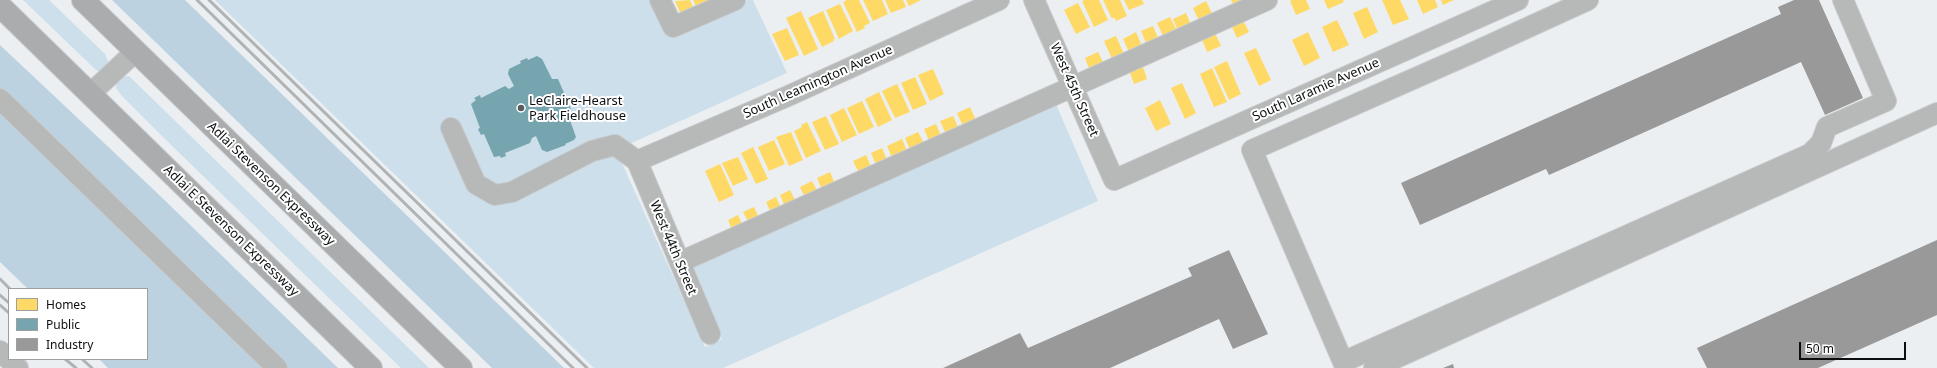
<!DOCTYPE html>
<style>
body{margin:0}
#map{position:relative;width:1937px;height:368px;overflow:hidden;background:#ebeff2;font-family:"Noto Sans",sans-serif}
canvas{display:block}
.legend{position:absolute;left:8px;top:288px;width:140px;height:72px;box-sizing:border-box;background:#fff;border:1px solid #9e9f9f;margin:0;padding:5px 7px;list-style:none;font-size:12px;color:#0c0e10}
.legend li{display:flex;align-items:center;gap:8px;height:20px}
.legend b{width:20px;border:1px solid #9e9f9f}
.scale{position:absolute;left:1799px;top:342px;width:107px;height:18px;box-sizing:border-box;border:2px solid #0c0e10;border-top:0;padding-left:5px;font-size:12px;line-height:14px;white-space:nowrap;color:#0c0e10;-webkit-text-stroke:3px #fff;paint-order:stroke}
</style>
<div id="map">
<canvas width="1937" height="368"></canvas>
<ul class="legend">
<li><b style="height:11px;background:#ffd966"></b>Homes</li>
<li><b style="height:11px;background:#76a5af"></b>Public</li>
<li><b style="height:11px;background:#999"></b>Industry</li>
</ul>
<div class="scale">50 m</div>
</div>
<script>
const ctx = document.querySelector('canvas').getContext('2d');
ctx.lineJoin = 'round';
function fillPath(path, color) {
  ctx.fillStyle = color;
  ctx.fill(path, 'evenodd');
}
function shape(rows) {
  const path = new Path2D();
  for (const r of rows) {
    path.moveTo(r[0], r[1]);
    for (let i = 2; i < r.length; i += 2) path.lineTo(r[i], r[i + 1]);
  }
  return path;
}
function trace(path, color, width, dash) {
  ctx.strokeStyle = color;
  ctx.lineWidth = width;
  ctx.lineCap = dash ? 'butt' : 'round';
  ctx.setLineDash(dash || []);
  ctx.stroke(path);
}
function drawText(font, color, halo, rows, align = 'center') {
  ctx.font = font + ' "Noto Sans",sans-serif';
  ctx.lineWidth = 4;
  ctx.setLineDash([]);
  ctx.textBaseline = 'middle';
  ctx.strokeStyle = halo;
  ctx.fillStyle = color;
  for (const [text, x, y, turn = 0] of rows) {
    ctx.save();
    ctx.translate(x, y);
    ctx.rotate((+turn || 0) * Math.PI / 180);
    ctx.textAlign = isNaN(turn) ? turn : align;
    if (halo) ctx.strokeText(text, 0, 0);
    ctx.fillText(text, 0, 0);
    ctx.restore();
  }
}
const green = shape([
 [23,0,49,0,105,54,108,61,108,67,100,72,96,70],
 [215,0,656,0,671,34,748,0,753,0,787,73,616,150,705,347,722,339,690,266,1055,102,1098,201,723,368,594,368],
 [129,76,429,368,401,368,165,139,122,96,116,88,116,82,121,77]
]);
const forest = shape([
 [112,0,185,0,564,368,492,368],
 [0,45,153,189,338,368,108,368,99,359,147,359,147,289,28,289,0,262]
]);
const homes = shape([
 [690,0,695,12,682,17,675,1],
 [693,0,712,0,698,11],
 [847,0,859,0,870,23,864,26,865,28,857,32,843,2],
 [863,0,882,0,888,14,873,21],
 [885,0,903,0,906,7,891,13],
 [906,0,921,0,909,6],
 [1085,0,1099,0,1108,20,1094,27,1082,1],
 [1103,0,1120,0,1127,16,1116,21,1114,17,1112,19],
 [1124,0,1142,0,1144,4,1129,10],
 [1231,0,1248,0,1234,6],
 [1292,0,1306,0,1310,9,1296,15,1290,1],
 [1324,0,1343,0,1344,2,1328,9],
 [1382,0,1400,0,1409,19,1393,25],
 [1417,0,1435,0,1438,7,1423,14],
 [1441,0,1454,0,1443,5],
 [1206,1,1213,15,1199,21,1193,8],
 [1078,3,1090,27,1076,34,1064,10],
 [840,4,853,31,839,39,826,10],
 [1367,7,1378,32,1364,39,1353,13],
 [801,11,818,49,804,56,786,18],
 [823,11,835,39,833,40,834,41,822,47,808,18],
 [1186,13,1192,27,1179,33,1173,19],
 [1170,17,1177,31,1163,36,1157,23],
 [1243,20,1249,32,1237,38,1231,25],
 [1337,20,1349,45,1333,52,1322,27],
 [1153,26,1159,40,1147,45,1141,31],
 [787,28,799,55,785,61,772,34],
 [1214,31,1221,46,1207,52,1201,37],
 [1136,32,1142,46,1129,52,1123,39],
 [1308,32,1320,58,1304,66,1292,40],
 [1116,36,1124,54,1112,59,1104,41],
 [1256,48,1271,80,1259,86,1244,53],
 [1098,52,1104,64,1090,71,1085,58],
 [1227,61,1241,94,1229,100,1214,67],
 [1142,64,1147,79,1134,84,1129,70],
 [1212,68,1227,102,1214,107,1200,74],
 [933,69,944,94,930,101,918,75],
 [915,77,927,104,913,110,901,83],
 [1182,83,1196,113,1185,119,1171,88],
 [897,84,910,112,895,118,882,91],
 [879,92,892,120,878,127,865,99],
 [1160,100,1171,124,1156,131,1145,108],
 [862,101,874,127,859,134,847,108],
 [970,107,976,120,963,126,957,113],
 [844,108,857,135,842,142,830,115],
 [826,116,839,144,825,150,812,122],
 [953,116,959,129,946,134,940,121],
 [807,122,821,151,806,158,794,131,802,127,801,125],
 [936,124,942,138,930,143,924,129],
 [791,132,803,160,789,166,776,137],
 [918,132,925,145,911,152,905,138],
 [902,139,908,153,893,160,887,146],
 [774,140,785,164,769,171,758,147],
 [753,147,768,179,756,184,741,153],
 [882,148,888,162,877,167,871,153],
 [866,155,872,169,860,175,853,161],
 [738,157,748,179,733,186,722,163],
 [720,164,734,195,719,202,705,171],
 [830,172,836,186,823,192,817,178],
 [812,181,819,194,806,200,800,187],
 [790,190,797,204,786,209,780,195],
 [776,197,782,210,772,215,766,202],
 [754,207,760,220,750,225,743,212],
 [738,215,744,228,734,234,728,220]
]);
const public = shape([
 [537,56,542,59,552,79,558,79,571,109,567,112,576,137,574,140,565,144,566,145,547,152,542,150,536,136,532,138,530,143,505,153,506,156,501,158,500,156,494,157,484,134,481,135,478,129,480,128,471,104,476,100,474,98,480,95,481,98,505,86,509,89,514,86,508,74,509,69,521,63,520,61,527,58,528,60]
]);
const industry = shape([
 [1794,0,1819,0,1863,98,1825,115,1801,62,1549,175,1546,169,1420,225,1401,183,1781,14,1778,7],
 [1937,240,1937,315,1818,368,1707,368,1697,348],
 [1229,250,1268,334,1233,349,1219,319,1110,368,943,368,1020,333,1028,348,1192,276,1188,268],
 [1453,364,1454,368,1443,368]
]);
const minor = shape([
 [660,0,673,27,735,0],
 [1034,0,1114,180,1518,0],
 [1588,0,1472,53,1252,150,1343,362,1810,154,1821,143,1827,127,1886,101,1843,0],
 [91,93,135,52],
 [0,99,277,368],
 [451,128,476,184,495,195,512,192,592,151,615,145,637,161],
 [637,161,788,96,999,0],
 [637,161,710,334],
 [680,262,1267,0],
 [0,351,18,368],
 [1374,368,1937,113]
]);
const highway = shape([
 [83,0,461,368],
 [0,6,371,368]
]);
const rail = shape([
 [197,0,573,368],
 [209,0,587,368],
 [0,279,10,289],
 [0,295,9,303],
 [0,305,9,313],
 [65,359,76,368],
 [82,359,92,368]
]);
const markers = [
 [521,108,4,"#5a5d5f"]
];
const streetNames = [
 ["South Leamington Avenue",818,82,-24],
 ["West 45th Street",1074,90,66],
 ["South Laramie Avenue",1316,90,-24],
 ["Adlai Stevenson Expressway",271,184,44],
 ["Adlai E Stevenson Expressway",231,231,44],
 ["West 44th Street",673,248,67]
];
const poiNames = [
 ["LeClaire-Hearst",529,101],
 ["Park Fieldhouse",529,116]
];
fillPath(green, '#ccdfea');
fillPath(forest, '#bcd2e0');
fillPath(homes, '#ffd966');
fillPath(public, '#76a5af');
fillPath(industry, '#999');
trace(minor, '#c8cbcd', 22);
trace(highway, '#c8cbcd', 24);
trace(minor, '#b7b9b9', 20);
trace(highway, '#aaacad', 22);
trace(rail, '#b0b3b4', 3);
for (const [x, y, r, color] of markers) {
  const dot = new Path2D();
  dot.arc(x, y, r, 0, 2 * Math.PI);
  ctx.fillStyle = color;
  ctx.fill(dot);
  trace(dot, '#fff', 1.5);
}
drawText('13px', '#0c0e10', '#fff', streetNames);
drawText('13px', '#0c0e10', '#fff', poiNames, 'left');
</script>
